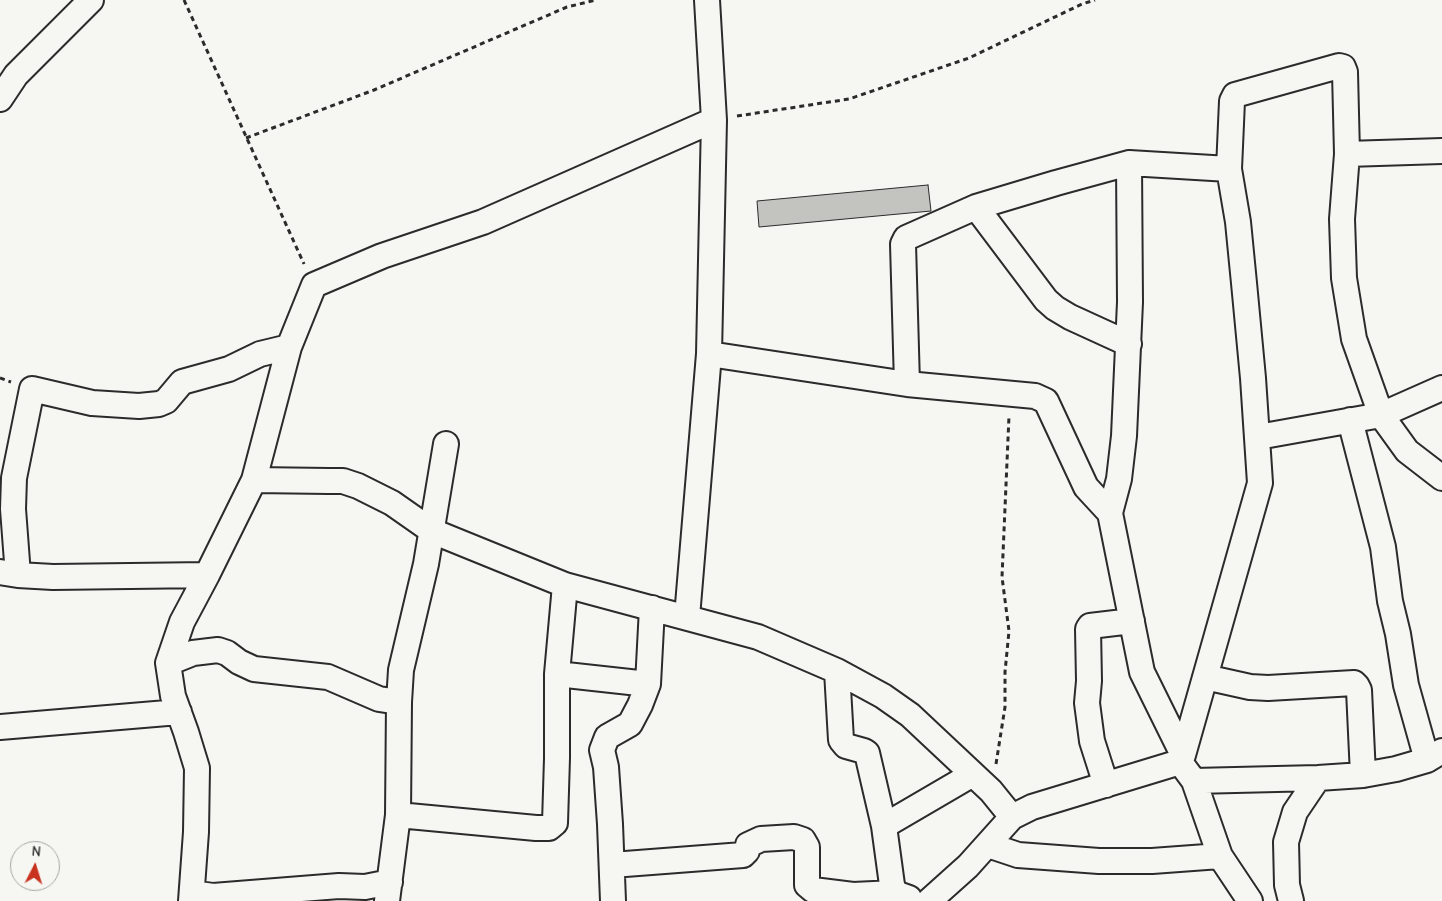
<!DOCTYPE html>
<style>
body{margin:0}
#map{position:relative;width:1442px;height:901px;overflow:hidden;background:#f6f6f2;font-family:"Comic Neue",sans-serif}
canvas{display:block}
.north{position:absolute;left:10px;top:841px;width:50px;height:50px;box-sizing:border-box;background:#f6f6f2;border:1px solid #a5a5a2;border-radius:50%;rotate:5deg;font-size:14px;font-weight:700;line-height:20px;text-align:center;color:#2b2b2b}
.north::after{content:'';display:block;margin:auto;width:18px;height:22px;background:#c8321e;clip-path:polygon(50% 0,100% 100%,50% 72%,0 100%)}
</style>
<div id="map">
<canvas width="1442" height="901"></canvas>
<div class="north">N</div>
</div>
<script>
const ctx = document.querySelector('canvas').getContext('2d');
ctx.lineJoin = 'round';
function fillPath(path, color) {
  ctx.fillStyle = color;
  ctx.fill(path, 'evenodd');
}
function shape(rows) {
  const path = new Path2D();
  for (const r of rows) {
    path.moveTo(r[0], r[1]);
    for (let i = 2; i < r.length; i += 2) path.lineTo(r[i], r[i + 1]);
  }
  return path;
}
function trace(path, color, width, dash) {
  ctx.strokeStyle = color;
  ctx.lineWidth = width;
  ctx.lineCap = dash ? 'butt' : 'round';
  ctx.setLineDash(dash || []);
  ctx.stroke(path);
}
const building = shape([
 [928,185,931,211,759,227,757,201,928,185]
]);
const path = shape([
 [184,0,304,264],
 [737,116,849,99,969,58,1082,4,1095,0],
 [246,138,374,90,567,7,596,0],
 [0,378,11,382],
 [996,764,1005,707,1005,672,1009,631,1002,577,1009,416]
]);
const minor = shape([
 [0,99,16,75,91,0],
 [1347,154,1442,151],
 [1229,169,1232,101,1235,95,1339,66,1343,67,1345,72,1347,154,1342,219,1344,278,1354,339,1381,415,1407,451,1442,478],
 [976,207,1046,300,1055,308,1070,317,1129,344],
 [709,354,907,384,1035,396,1046,401,1086,487,1110,513,1142,672,1183,755,1180,762,1194,781,1220,856,1250,901],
 [907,384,903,244,906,238,976,207,1056,183,1129,163,1229,169,1238,222,1244,283,1253,378,1260,483,1183,755],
 [1350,420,1383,547,1390,601,1398,634,1406,685,1427,760],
 [1258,437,1381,415,1442,388],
 [254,480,329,481,343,481,358,486,392,503,432,531,565,585,758,637,837,671,883,696,910,715,991,791,1012,817],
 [1110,513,1119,479,1124,436,1130,302,1129,163],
 [0,572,18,575,53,577,207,575],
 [18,575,13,509,14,478,32,389,92,403,139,406,159,404,166,401,182,382,229,369,260,354,289,347],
 [687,617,709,354,714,120,707,0],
 [168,663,193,653,218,650,227,653,239,662,254,669,328,677,379,699,399,702],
 [837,671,841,740,846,746,864,751,867,753,884,826,892,885,895,893,909,898],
 [557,674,648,684],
 [1205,677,1250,687,1268,688,1354,683,1357,686,1359,690,1363,775],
 [0,727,179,712],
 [1194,781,1318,778,1363,775,1396,769,1427,760,1442,751],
 [1106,785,1092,741,1087,703,1089,681,1088,629,1090,626,1132,621],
 [398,815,536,828,549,828,555,823,557,758,557,674,565,585],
 [884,826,973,774],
 [988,845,1018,855,1099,861,1152,861,1220,856],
 [612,865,743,855,747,851,748,845,761,839,794,837,803,840,807,847,807,885,813,890,853,895,895,893],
 [192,893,213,896,339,886,365,887,390,882],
 [191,901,196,832,197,768,186,732,173,696,168,663,182,622,207,575,254,480,289,347,314,285,382,256,483,222,714,120],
 [387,901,398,815,399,702,401,670,426,564,446,444],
 [613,901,610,824,606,767,602,750,607,737,630,724,640,705,648,684,652,608],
 [929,901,968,866,1012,817,1032,807,1180,762],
 [1291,901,1287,885,1286,842,1295,812,1318,778]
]);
fillPath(building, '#c3c3c0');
trace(building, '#2b2b2b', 1);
trace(minor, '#2b2b2b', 28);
trace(path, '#2b2b2b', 3, [5, 4]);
trace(minor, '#f6f6f2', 24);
</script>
